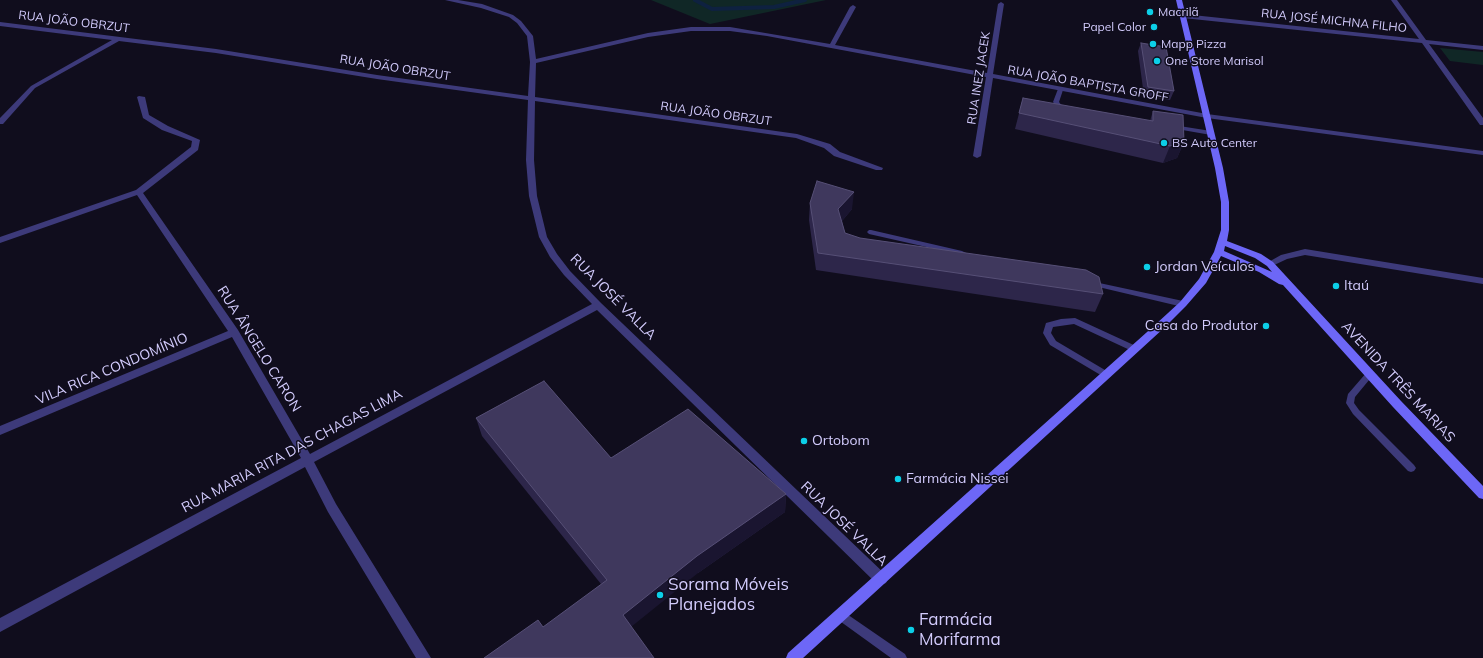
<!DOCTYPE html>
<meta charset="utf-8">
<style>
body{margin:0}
canvas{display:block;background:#100d1d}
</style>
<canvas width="1483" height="658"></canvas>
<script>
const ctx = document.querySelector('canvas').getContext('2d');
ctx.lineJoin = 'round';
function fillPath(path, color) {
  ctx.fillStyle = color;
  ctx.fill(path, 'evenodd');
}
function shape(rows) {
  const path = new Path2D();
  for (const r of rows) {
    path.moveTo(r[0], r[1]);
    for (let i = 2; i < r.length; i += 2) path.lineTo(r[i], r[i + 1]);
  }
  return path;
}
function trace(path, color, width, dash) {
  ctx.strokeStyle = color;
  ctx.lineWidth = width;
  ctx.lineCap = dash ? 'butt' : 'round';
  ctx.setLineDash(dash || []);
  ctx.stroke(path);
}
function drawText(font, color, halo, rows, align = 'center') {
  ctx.font = font + ' Mulish,sans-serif';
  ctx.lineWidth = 3;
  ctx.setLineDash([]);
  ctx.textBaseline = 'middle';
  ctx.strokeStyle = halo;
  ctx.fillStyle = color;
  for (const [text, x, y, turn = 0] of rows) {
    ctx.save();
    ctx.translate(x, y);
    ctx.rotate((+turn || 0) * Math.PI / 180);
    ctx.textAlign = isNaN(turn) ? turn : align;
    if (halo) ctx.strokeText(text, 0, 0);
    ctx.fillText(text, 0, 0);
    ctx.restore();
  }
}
const green = shape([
 [651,0,826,0,710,24],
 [1440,48,1483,52,1483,65,1450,61]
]);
const stream = shape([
 [695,0,712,9,774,7,805,0]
]);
const lane = shape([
 [1058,89,1063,90,1059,102,1062,106,1067,108,1067,110,1058,108,1053,102,1058,89],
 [1173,125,1211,131,1214,133,1211,135,1171,128,1170,127,1173,125],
 [869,230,871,230,962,251,966,253,962,255,869,234,867,232,869,230],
 [1087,281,1090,281,1183,301,1187,304,1183,307,1090,285,1087,285,1086,283,1087,281],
 [1075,318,1138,347,1139,349,1135,352,1132,351,1074,324,1053,327,1051,333,1056,341,1110,373,1111,375,1110,377,1107,378,1104,377,1050,345,1043,333,1046,323,1061,319,1075,318],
 [1370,371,1373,372,1374,374,1355,397,1354,403,1359,410,1414,465,1416,468,1414,471,1411,472,1408,471,1353,414,1346,403,1348,394,1367,372,1370,371],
 [841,610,905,654,907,658,891,658,837,619,836,615,837,611,841,610]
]);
const street = shape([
 [445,0,458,0,482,4,513,15,521,21,533,36,536,59,648,33,691,27,730,27,830,44,850,7,853,5,856,7,835,45,987,73,998,4,1001,2,1004,4,993,74,1207,114,1483,151,1483,155,1207,118,993,78,981,156,977,158,973,156,986,77,767,36,730,31,691,31,648,37,536,63,535,97,797,134,830,144,840,152,883,168,882,170,876,170,834,156,824,148,796,138,535,101,534,160,537,196,547,237,557,254,570,271,601,303,886,575,888,579,886,583,881,585,876,583,597,310,314,462,336,504,431,658,416,658,328,512,305,467,0,632,0,618,301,458,232,337,0,435,0,426,228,331,137,195,0,243,0,237,136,190,191,147,192,141,162,130,143,118,137,97,139,96,145,97,149,115,168,126,200,140,198,150,143,193,238,330,310,454,592,304,564,275,550,257,539,237,529,196,526,160,528,100,377,79,216,53,119,41,35,88,3,124,0,124,0,118,31,86,112,40,0,26,0,22,216,49,377,75,528,96,530,62,527,36,517,23,509,17,481,8,445,0],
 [1391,0,1397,0,1426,40,1483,46,1483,50,1429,44,1483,118,1483,125,1480,125,1422,43,1183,18,1180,16,1183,14,1419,39,1391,0],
 [1305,249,1483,278,1483,284,1305,255,1287,259,1270,267,1265,264,1281,255,1305,249]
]);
const secondary = shape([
 [1176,0,1182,0,1223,168,1229,202,1229,230,1227,241,1261,254,1273,262,1401,401,1483,486,1483,499,1479,498,1393,407,1283,285,1279,284,1259,272,1221,256,1206,283,1186,306,1164,328,803,658,786,658,788,653,1156,324,1180,302,1199,279,1214,252,1221,230,1221,202,1215,168,1176,0],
 [1225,246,1255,258,1267,266,1272,272,1224,251,1225,246]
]);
const wall = shape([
 [1141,43,1174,91,1170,100,1144,96,1138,51],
 [1023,98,1150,121,1153,111,1184,142,1177,158,1163,163,1015,129],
 [810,203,852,209,842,221,845,233,860,238,1103,294,1095,312,816,270,809,220],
 [476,418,611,458,786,494,785,512,698,573,601,584,482,436]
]);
const shadedWall = shape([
 [1184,142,1177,158,1163,163,1170,146],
 [854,192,852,209,837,227,838,209],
 [786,494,785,512,698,573,626,631,623,615,697,556]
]);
const building = shape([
 [1141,43,1166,47,1174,91,1148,87,1141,43],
 [1023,98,1153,121,1153,111,1183,115,1184,142,1170,146,1019,113,1023,98],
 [817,181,854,192,838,209,845,233,860,238,1086,270,1099,277,1103,294,818,253,810,203,817,181],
 [544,381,611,458,688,409,786,494,697,556,623,615,654,658,484,658,538,620,543,627,607,580,476,418,544,381]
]);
const markers = [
 [1150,12,4,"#0ccfe8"],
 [1154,27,4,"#0ccfe8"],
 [1153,44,4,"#0ccfe8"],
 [1157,61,4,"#0ccfe8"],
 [1164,143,4,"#0ccfe8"],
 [1147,267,4,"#0ccfe8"],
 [1336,286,4,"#0ccfe8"],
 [1266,326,4,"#0ccfe8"],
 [804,441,4,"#0ccfe8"],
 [898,479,4,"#0ccfe8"],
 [660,595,4,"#0ccfe8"],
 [911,630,4,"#0ccfe8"]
];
const farPoinames = [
 ["Macrilã",1158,12],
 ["Papel Color",1146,27,"right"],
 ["Mapp Pizza",1161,44],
 ["One Store Marisol",1165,61],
 ["BS Auto Center",1172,143]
];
const farStreetnames = [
 ["RUA JOSÉ MICHNA FILHO",1334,21,6],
 ["RUA JOÃO OBRZUT",74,22,7],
 ["RUA JOÃO OBRZUT",395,68,9],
 ["RUA INEZ JACEK",979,78,-81],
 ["RUA JOÃO BAPTISTA GROFF",1088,84,10],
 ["RUA JOÃO OBRZUT",716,114,8]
];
const poiNames = [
 ["Jordan Veículos",1155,267],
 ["Itaú",1344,286],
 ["Casa do Produtor",1258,326,"right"],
 ["Ortobom",812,441],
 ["Farmácia Nissei",906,479]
];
const streetNames = [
 ["RUA JOSÉ VALLA",613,297,45],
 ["RUA ÂNGELO CARON",259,349,58],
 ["VILA RICA CONDOMÍNIO",112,369,-23],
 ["AVENIDA TRÊS MARIAS",1398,382,47],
 ["RUA MARIA RITA DAS CHAGAS LIMA",292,451,-28],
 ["RUA JOSÉ VALLA",844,524,44]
];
const nearPoinames = [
 ["Sorama Móveis",668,585],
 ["Planejados",668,605],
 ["Farmácia",919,620],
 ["Morifarma",919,640]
];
fillPath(green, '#102726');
trace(stream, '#0e2140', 4);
fillPath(lane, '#3d3a7a');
fillPath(street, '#3d3a7a');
fillPath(secondary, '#6d67f7');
fillPath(wall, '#2d264a');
fillPath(shadedWall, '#1a1530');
fillPath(building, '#3f385d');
trace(building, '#564f76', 1);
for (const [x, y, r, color] of markers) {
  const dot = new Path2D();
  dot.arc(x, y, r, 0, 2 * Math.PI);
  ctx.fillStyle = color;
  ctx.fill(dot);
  trace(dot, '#100d1d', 1.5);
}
drawText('12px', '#d2cbfc', '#100d1d', farPoinames, 'left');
drawText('12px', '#d2cbfc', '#100d1d', farStreetnames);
drawText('14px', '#d2cbfc', '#100d1d', poiNames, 'left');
drawText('14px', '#d2cbfc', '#100d1d', streetNames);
drawText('17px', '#d2cbfc', '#100d1d', nearPoinames, 'left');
</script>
